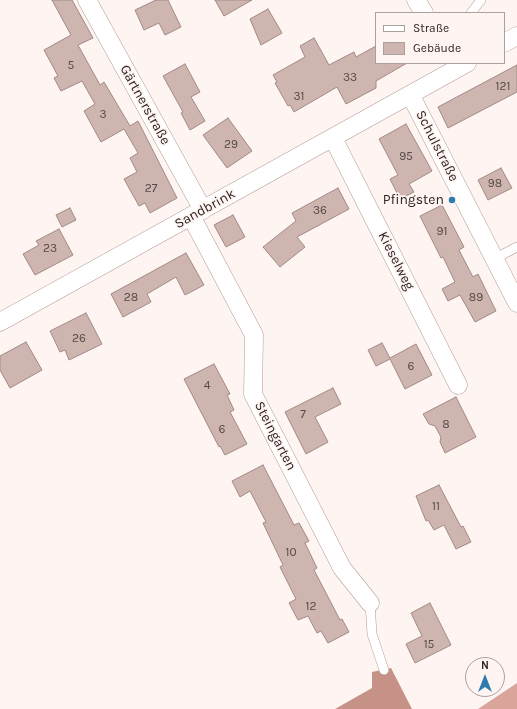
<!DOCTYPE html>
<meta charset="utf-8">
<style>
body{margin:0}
#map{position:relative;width:517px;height:709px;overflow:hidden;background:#fef4f2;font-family:Karla,sans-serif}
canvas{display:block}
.legend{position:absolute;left:375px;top:12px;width:130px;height:52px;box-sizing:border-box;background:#fef4f2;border:1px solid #aaa19f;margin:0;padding:5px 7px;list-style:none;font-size:12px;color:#2d2422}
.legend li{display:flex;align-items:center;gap:8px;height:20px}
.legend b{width:20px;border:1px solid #aaa19f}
.north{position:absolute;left:465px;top:657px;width:40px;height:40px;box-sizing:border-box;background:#fef4f2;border:1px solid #aaa19f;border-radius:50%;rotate:0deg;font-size:11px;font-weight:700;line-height:16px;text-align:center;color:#2d2422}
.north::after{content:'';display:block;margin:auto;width:14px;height:18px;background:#2f7bae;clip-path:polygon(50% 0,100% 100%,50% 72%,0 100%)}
</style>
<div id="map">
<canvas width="517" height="709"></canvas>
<ul class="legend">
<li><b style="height:5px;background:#fff"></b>Straße</li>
<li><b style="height:11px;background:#ceb5b0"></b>Gebäude</li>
</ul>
<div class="north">N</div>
</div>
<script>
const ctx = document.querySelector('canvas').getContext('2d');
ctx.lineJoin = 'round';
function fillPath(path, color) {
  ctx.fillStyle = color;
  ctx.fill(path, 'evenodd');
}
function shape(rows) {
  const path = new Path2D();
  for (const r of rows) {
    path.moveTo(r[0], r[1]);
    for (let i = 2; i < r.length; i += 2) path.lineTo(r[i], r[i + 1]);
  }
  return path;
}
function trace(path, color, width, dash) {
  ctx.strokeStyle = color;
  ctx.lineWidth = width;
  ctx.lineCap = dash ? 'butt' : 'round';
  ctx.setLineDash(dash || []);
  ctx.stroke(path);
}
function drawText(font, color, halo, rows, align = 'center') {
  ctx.font = font + ' Karla,sans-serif';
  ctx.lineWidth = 3.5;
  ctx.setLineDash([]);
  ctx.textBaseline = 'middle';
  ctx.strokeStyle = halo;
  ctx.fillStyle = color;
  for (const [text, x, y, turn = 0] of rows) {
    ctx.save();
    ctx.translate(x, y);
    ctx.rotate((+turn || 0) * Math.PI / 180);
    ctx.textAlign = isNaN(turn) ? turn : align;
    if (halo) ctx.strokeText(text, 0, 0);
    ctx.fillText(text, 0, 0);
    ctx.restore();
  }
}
const forest = shape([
 [517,683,517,709,478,709]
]);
const water = shape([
 [391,668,412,709,335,709,372,688,372,672]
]);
const building = shape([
 [52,0,72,0,93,38,78,45,100,85,104,82,130,126,138,121,177,198,150,213,145,203,139,206,124,179,137,172,130,158,138,153,124,129,101,142,84,111,95,104,82,81,61,91,54,78,58,76,44,50,71,35,52,0],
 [156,0,168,0,181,27,165,35,159,23,144,30,135,10,156,0],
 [215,0,252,0,224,16,215,0],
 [268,9,282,33,261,45,250,19,268,9],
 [314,38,329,65,354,52,356,57,376,46,376,63,407,63,376,81,376,88,346,104,337,87,294,112,290,105,288,106,275,83,277,82,273,75,305,57,300,46,314,38],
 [185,64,200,92,191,97,205,121,190,130,181,113,183,112,163,76,185,64],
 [517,65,517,92,448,128,438,107,517,65],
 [228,118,252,151,227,168,203,135,228,118],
 [406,124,432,171,409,184,414,192,400,199,390,179,398,175,379,139,406,124],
 [501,168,512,188,488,200,478,180,501,168],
 [338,188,349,209,297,237,305,247,280,267,263,247,296,221,292,213,338,188],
 [442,205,464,247,459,250,473,277,478,274,496,311,475,322,460,295,448,301,442,289,455,282,443,257,441,258,420,216,442,205],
 [70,208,76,220,62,227,56,215,70,208],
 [233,215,245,237,226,247,214,225,233,215],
 [59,229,73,255,35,275,23,254,39,245,36,241,59,229],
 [186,253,204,285,185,295,176,277,147,294,151,302,123,317,111,294,186,253],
 [86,313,102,344,69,360,65,350,60,352,50,331,86,313],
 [26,342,42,370,10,388,0,370,0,356,26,342],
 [382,343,390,358,416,344,432,375,405,389,390,359,376,366,368,350,382,343],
 [214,364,230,394,227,395,234,410,230,412,247,444,225,455,220,446,219,447,184,379,214,364],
 [333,388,341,404,315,417,328,442,306,454,285,412,333,388],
 [456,397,476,437,445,453,440,442,441,437,435,426,429,424,423,414,456,397],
 [263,465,294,525,299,523,309,541,305,543,317,568,314,570,340,620,342,619,349,632,328,643,321,631,317,633,308,616,298,620,289,603,296,599,280,567,283,565,263,523,266,522,250,491,240,497,232,481,263,465],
 [439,485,461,527,463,526,471,542,456,549,444,525,434,530,428,520,426,521,416,496,439,485],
 [430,603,451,645,415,663,406,644,422,636,411,613,430,603]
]);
const service = shape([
 [471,13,481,0],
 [494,259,517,247],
 [370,603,372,634,384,670]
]);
const minor = shape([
 [87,0,203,210],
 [416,0,424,13],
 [504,43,517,36],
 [411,96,517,303],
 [333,138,458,385],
 [191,216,254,335,253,394,342,568,370,603],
 [0,322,467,63]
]);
const markers = [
 [452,200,4,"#2f7bae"]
];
const numberNames = [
 ["5",71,66],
 ["33",350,78],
 ["121",503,87],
 ["31",299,97],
 ["3",103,115],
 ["29",231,145],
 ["95",406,157],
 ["98",495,184],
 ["27",151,189],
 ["36",320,211],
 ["91",442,232],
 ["23",50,249],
 ["28",131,298],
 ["89",476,298],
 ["26",79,339],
 ["6",411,367],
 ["4",207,386],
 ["7",303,415],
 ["8",446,425],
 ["6",222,430],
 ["11",436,507],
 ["10",291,553],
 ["12",311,607],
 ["15",429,645]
];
const streetNames = [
 ["Gärtnerstraße",145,105,61],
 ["Schulstraße",437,146,63],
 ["Sandbrink",205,209,-29],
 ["Kieselweg",396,261,63],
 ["Steingarten",275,436,63]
];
const poiNames = [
 ["Pfingsten",444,200]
];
fillPath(forest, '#d9a499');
fillPath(water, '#c69287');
fillPath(building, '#ceb5b0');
trace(building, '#a18984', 1);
trace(service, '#b39b96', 10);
trace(minor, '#b39b96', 19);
trace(service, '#fff', 9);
trace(minor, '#fff', 18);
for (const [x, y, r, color] of markers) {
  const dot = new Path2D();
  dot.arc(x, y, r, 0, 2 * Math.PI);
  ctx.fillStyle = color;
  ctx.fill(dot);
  trace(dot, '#fef4f2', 1.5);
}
drawText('12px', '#554846', null, numberNames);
drawText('14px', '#2d2422', '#fef4f2', streetNames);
drawText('14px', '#2d2422', '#fef4f2', poiNames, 'right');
</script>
